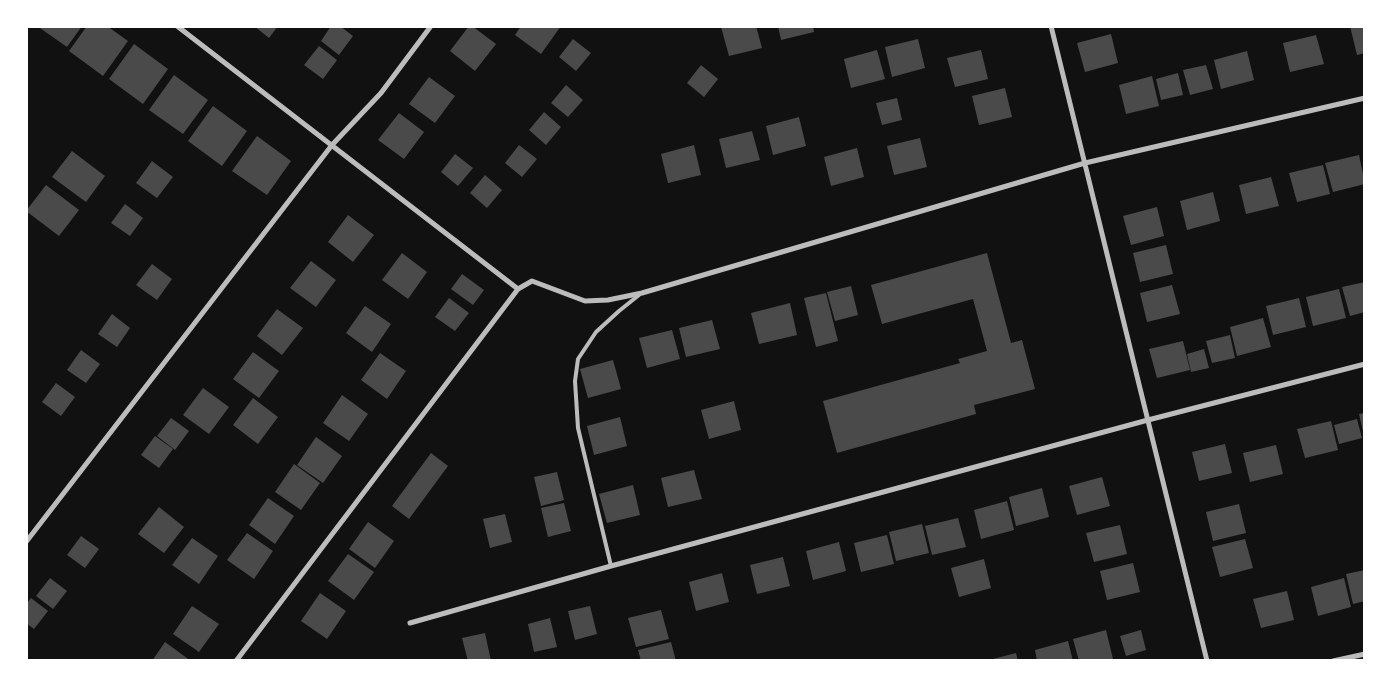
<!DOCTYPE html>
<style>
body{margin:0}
#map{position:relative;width:1391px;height:687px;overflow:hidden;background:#111;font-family:"Alegreya Sans",sans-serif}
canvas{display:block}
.frame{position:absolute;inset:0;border:28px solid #fff;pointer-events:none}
</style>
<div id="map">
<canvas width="1391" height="687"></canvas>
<div class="frame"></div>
</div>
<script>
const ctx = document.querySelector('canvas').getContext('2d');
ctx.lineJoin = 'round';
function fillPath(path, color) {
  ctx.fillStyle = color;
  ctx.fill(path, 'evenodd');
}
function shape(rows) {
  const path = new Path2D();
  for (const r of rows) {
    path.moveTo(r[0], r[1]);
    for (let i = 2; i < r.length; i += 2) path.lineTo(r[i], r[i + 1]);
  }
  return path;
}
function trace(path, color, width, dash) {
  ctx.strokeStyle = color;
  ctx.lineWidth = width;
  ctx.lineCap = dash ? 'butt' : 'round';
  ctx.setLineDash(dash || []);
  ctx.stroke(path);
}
const building = shape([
 [37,26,82,26,67,47],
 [87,26,107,26,128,41,103,76,69,51],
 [254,26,278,26,269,38],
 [331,26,340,26,353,36,339,55,321,41],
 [469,26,472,26,496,44,475,71,450,51],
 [521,26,561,26,541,54,515,35],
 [756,26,762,48,729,56,721,27],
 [778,26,813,26,814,32,781,40],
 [1350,26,1365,26,1365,53,1357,55],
 [1111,34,1118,63,1085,72,1077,43],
 [1316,35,1324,64,1290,72,1283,43],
 [573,39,591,53,576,71,559,57],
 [918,39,925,68,892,77,885,47],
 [134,44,168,69,143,104,109,79],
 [319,46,337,60,323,79,304,65],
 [877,50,885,79,851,88,844,59],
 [981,50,988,79,955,87,947,58],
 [1247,51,1254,80,1221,89,1214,60],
 [701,65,718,79,704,97,687,83],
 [1206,65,1213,89,1190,95,1183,70],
 [1178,73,1183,95,1161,100,1156,79],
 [174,75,208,100,183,134,149,110],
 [1152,76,1159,106,1126,114,1119,85],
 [429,77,455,96,435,123,409,104],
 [566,85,583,100,568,117,551,103],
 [1005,88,1012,117,979,125,972,96],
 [897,98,902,120,882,125,876,103],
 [213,106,247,131,222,166,188,141],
 [544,112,561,127,546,145,529,130],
 [399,113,424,132,404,159,378,140],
 [799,117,806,146,773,155,766,126],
 [752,131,760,160,726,168,719,139],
 [257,136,291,161,267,195,232,171],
 [920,138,927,167,894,175,887,146],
 [519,145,537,159,522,177,505,163],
 [694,145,701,175,668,183,661,154],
 [857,148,864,177,831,186,824,157],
 [72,151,105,176,86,202,52,177],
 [455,154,473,168,458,186,441,172],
 [1359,155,1365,184,1333,192,1325,163],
 [152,161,173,177,157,198,136,183],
 [1323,165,1330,194,1297,202,1289,173],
 [485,175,502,190,487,208,470,193],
 [1271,177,1279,206,1246,214,1239,185],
 [46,185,79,210,59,236,26,211],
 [1213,192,1220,221,1187,230,1180,201],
 [125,204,143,218,130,236,111,223],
 [1157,207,1164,236,1131,245,1123,216],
 [348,215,374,235,353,262,328,242],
 [1166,245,1173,274,1140,282,1133,253],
 [402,253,427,272,408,299,382,280],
 [987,253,1011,343,1022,340,1035,389,974,405,976,414,837,453,823,401,960,363,958,359,987,351,973,299,882,324,871,285],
 [311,261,336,280,316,307,290,288],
 [152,264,172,279,157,300,136,285],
 [462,274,484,290,473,305,451,289],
 [1365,282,1365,312,1350,316,1342,287],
 [1172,285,1180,314,1147,322,1140,293],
 [851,286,858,315,835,321,827,292],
 [1339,289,1346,318,1313,326,1306,297],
 [826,293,838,341,816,347,804,298],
 [449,298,469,313,455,331,435,317],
 [1299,298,1306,327,1273,335,1266,306],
 [790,303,797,335,759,344,751,313],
 [365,306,391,324,372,352,346,333],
 [277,309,303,328,282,355,257,336],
 [112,314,130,328,117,347,98,334],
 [1263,318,1271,347,1237,356,1230,327],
 [712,320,720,349,686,357,679,328],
 [672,330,680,359,647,368,639,338],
 [1230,335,1235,358,1212,363,1206,341],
 [1183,341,1190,370,1157,378,1149,349],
 [1204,349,1209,368,1191,372,1187,354],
 [81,350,100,364,86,383,67,370],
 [253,352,279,371,259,398,233,379],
 [380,353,406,371,387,399,361,380],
 [613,360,621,389,588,398,580,369],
 [56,383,75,397,61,416,42,402],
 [203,388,229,407,209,434,183,415],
 [342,395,368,414,349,441,323,423],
 [253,398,278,417,258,444,233,425],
 [734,401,741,430,709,439,701,410],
 [1365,413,1365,436,1364,436,1359,414],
 [620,417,627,446,594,455,587,426],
 [171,418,189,431,175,450,157,436],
 [1357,419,1362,438,1339,444,1334,425],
 [1331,421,1338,450,1305,458,1297,429],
 [155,436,173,449,159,468,141,455],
 [316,437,342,456,323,483,297,465],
 [1225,444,1232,473,1199,481,1192,452],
 [1276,445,1283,474,1250,482,1243,453],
 [431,453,448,466,409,519,392,506],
 [294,464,320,483,301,510,275,492],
 [694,470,702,499,668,507,661,478],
 [557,472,564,500,541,506,534,477],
 [1102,477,1110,506,1077,515,1069,486],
 [633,485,640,515,607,523,599,494],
 [1042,488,1049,517,1016,526,1009,497],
 [268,498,294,516,275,544,249,525],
 [1007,501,1014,530,981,539,974,510],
 [564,503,571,531,548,537,541,508],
 [1239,504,1246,533,1213,541,1206,512],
 [159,507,184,527,164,553,138,534],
 [505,514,512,542,490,548,483,519],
 [958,518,966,547,932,555,925,526],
 [368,522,394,541,375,568,349,549],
 [922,524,929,553,896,561,889,532],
 [1120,525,1127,554,1094,562,1086,533],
 [247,533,273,551,254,579,227,560],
 [887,535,894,564,861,572,854,543],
 [81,536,99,549,85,568,67,555],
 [192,538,218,556,199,584,172,565],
 [1245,539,1253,568,1220,577,1212,547],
 [839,542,846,571,813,580,806,551],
 [348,554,374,572,354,600,328,581],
 [783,557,790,586,757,594,750,565],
 [984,559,991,588,959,597,951,568],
 [1133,563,1140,592,1107,600,1100,571],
 [1365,570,1365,601,1353,604,1346,574],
 [722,573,729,602,696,611,689,582],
 [50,578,67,591,53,609,36,596],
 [1344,578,1351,607,1318,616,1311,587],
 [1287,591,1294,620,1261,628,1253,599],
 [320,593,346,611,327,639,301,621],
 [31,598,48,611,34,629,26,623,26,604],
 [192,606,219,624,199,652,173,634],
 [590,606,597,634,575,640,568,611],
 [661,610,669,639,636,647,628,618],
 [550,618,557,647,534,652,528,624],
 [1106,630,1113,659,1079,661,1073,639],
 [1141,630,1146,650,1126,656,1120,636],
 [485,633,491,661,468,661,462,638],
 [1068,641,1073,661,1037,661,1035,650],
 [165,642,191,661,152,661],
 [671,642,676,661,641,661,638,650],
 [1016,653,1018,661,989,661,989,660]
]);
const service = shape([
 [611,566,578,428,575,381,578,359,596,332,619,311,639,295]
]);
const minor = shape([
 [177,26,518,289],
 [1051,26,1207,661],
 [26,542,332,145,381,93,431,26],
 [410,623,611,566,1148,420,1365,364],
 [236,661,518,289,532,281,585,301,608,300,642,293,1085,163,1365,98],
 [1333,661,1365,654]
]);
fillPath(building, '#4a4a4a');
trace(service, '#bcbcbc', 4);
trace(minor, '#bcbcbc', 5);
</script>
